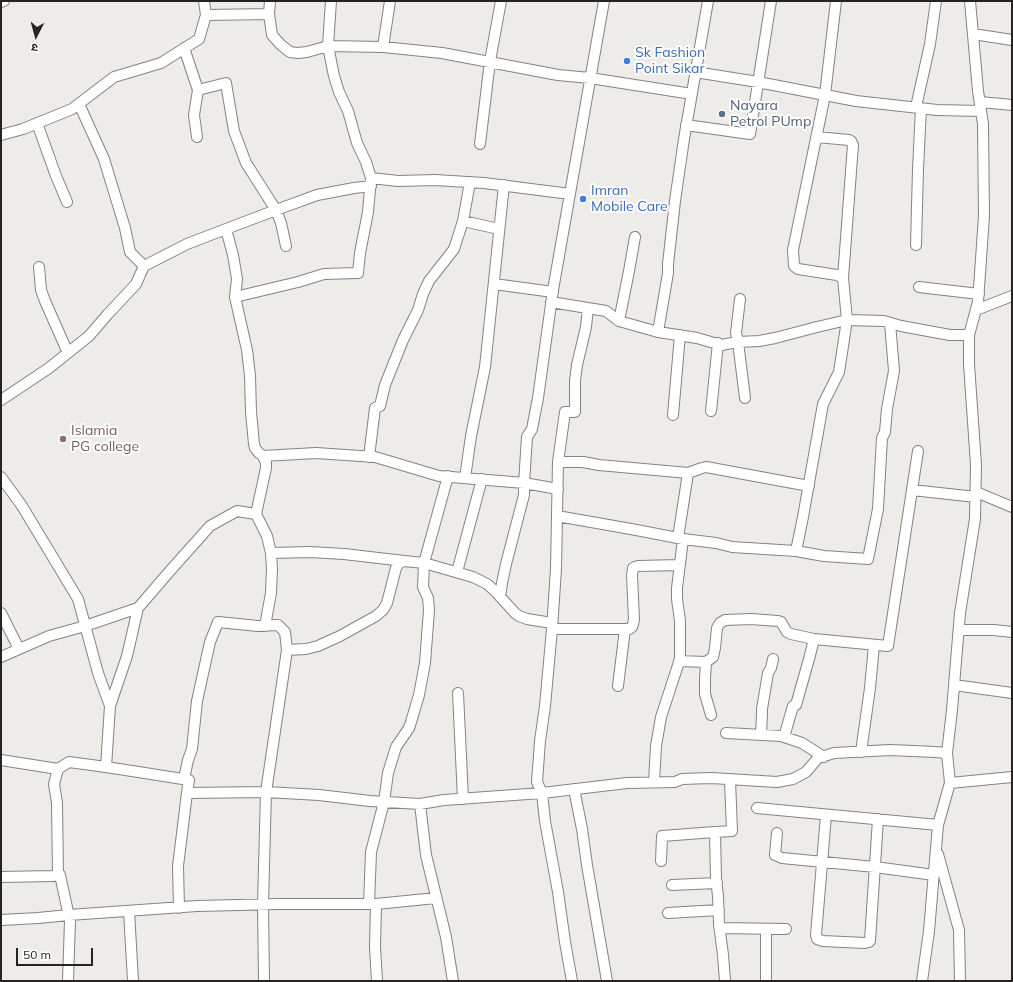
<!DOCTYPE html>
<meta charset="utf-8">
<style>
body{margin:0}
#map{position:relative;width:1013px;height:982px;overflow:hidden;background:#eeece9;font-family:Mulish,"Noto Sans Devanagari",sans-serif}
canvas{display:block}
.frame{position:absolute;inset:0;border:2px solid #252423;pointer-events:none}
.north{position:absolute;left:16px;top:16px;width:40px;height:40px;-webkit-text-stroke:3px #fff;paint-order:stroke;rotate:186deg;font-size:11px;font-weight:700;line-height:16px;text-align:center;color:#252423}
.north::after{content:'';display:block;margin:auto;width:14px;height:18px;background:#252423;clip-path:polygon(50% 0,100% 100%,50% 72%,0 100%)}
.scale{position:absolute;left:16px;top:948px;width:77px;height:18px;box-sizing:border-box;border:2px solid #252423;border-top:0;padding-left:5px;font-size:12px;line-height:14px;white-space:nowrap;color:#252423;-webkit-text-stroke:3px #fff;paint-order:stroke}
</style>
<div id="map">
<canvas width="1013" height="982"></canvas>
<div class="frame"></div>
<div class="north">उ</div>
<div class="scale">50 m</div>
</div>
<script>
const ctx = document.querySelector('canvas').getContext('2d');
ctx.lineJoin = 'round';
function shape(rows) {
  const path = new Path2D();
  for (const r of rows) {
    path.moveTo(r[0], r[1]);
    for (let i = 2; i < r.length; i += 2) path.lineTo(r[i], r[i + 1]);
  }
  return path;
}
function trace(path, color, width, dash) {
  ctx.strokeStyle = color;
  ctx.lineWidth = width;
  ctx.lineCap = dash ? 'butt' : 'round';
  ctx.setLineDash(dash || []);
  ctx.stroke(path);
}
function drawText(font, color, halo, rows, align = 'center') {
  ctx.font = font + ' Mulish,sans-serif';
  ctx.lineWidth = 4;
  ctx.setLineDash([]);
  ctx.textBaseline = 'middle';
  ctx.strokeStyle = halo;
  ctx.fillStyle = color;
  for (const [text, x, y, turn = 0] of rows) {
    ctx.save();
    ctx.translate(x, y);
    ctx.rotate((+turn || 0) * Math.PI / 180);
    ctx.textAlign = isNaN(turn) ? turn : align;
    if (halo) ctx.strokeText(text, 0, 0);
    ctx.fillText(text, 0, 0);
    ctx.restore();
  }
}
const street = shape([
 [270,1,269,14,272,35,281,45,290,52,298,53,307,52,328,46,383,47,442,53,558,75,590,78,692,94],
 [1,2,4,1],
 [206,15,269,14],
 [973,34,1012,40],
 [383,47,390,1],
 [184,48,198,90,226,83,234,131,246,163,276,210,281,223,286,246],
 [695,72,758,82,856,101,937,110,981,111],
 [980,102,1012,105],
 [79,104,104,159,125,228,130,252,144,266],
 [916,107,930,44,936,1],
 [37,123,56,176,67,202],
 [686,125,750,134,771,1],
 [1,135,23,129,72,109,114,77,161,63,199,39,206,15,204,1],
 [197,137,194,115,198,90],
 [817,137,849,140,851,141,853,145,843,278],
 [480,144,490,61,501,1],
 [371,178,398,181,435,180,484,183,570,194],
 [463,221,470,182],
 [226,229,276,210,317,195,354,188,371,186],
 [916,245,918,169,921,108],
 [39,267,41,290,45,301,68,353],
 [494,284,553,292],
 [919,287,979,294],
 [235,297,298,282,324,274,358,273,360,253,368,212,371,178,366,162,357,143,348,111,339,92,334,76,328,46,331,1],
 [551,302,606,311,619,321,658,332,697,338,721,345,738,342,736,333,740,299],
 [976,310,1012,296],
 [619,321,629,271,635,237],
 [658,332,668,273,668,264,675,201,684,139,708,1],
 [745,398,738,342,759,341,775,338,817,327,847,320,884,321,901,326,950,335,969,335],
 [1,400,49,368,89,336,108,314,136,284,144,266,187,244,226,229,233,255,237,279,235,297,247,350,250,376,251,412,254,444,255,448,259,453,263,456,266,463,266,468,256,514],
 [711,411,718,343],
 [673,415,680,335],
 [263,456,316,453,375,457,439,476,524,483,558,489],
 [369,457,375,408,380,406,385,385,403,340,418,310,423,294,429,281,454,249,463,221,499,229],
 [558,462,583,462,599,465,677,472,688,473,678,538],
 [688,473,702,468,706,467,809,486],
 [1,477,22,506,78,599,98,673,110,706],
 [465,478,471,436,485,367,504,185],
 [912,490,976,497],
 [976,492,1012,507],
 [557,516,631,529,683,539,716,543,732,547,796,551,803,517,823,404,839,372,847,320,843,278,837,275,798,269,794,266,793,250,825,95,836,1],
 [796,551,824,556,868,559,878,509,882,438,885,432,887,409,894,371,890,323],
 [271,553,310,552,344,554,404,561],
 [457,572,482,479],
 [500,597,502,583,506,564,524,495,524,483,527,437,532,429,538,398,553,290,604,1],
 [1,613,19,649],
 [552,629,629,629,632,627,633,624,634,620,632,575,633,568,635,567,638,566,680,565],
 [959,630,994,630,1012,632],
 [287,650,306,649,318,646,340,636,376,616,383,610,387,603,396,568,399,563,404,561,424,563,473,577,487,584,495,591,515,613,519,616,527,619,552,623],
 [1,657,49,636,85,626,138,608],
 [679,661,706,662,713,657,715,648,717,628,720,623,725,620,751,619,778,621,781,622,787,632,791,634,814,639,835,641,888,646,918,451],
 [706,662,705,679,705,694,711,715],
 [954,685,1012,693],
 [618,686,625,629],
 [458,693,463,799],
 [726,733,781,736,802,743,824,757],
 [761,735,762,713,762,709,768,673,771,668,773,659],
 [784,737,793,706,796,705,809,659,814,639],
 [861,752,870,688,874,645],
 [1,760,58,769],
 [106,767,110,706,127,656,138,608,169,572,210,526,237,511,256,514,267,536,271,553,272,569,271,593,265,626],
 [184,779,188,760,192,749,197,701,210,642,218,622,258,626,278,625,285,632,287,650,266,792,263,904,264,981],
 [654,782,656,746,661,717,680,659,680,621,677,599,677,588,683,539],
 [950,783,1012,777],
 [574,789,582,829,587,865,607,981],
 [420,804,426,855,446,937,453,981],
 [757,808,938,825],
 [826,815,816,935,817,939,823,941,865,943,869,942,870,941,878,819],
 [777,833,775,855,782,858,875,867,934,875],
 [938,854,959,930,960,981],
 [661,861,662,836,715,832],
 [58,875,57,803,54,784,58,769,69,762,106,767,132,771,189,780,187,793,266,792,319,795,370,801,420,804,444,800,542,793,627,783,675,782,682,779,711,778,777,782,793,779,806,772,818,758,834,753,890,750,935,752,947,753],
 [1,877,52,876,60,875,70,921,68,981],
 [672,885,717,883],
 [369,904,371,852,384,802,388,773,396,747,409,728,411,722,419,695,425,663,429,610,428,598,423,587,424,563,448,476],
 [376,904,375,947,377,981],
 [179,908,178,866,187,793],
 [129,911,133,981],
 [668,913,719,910],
 [1,920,38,918,69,915,197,906,279,904,376,904,436,898],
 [720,928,786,929],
 [766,929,766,981],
 [572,981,565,942,558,892,545,821,542,793,537,782,540,741,545,706,552,629,556,569,558,462,565,412,575,412,575,381,577,365,586,327,588,308],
 [725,981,723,955,719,924,718,896,716,879,715,832,732,831,730,780],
 [922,981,929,931,938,825,950,783,947,753,952,710,960,613,975,519,976,465,969,364,969,335,978,302,984,216,983,124,978,91,970,1]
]);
const markers = [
 [627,61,4,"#3f7fe0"],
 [722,114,4,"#5c6f8a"],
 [583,199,4,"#3f7fe0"],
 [63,439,4,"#8d6e63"]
];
const shopNames = [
 ["Sk Fashion",635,53],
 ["Point Sikar",635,69],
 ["Imran",591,191],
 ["Mobile Care",591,207]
];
const serviceNames = [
 ["Nayara",730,106],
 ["Petrol PUmp",730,122]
];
const educationNames = [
 ["Islamia",71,431],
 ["PG college",71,447]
];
trace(street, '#858380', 12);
trace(street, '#fff', 10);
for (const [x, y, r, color] of markers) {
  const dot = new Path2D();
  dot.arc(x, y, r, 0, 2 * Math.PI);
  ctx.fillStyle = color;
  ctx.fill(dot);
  trace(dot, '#fff', 1.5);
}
drawText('14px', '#366cbe', '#fff', shopNames, 'left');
drawText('14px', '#4e5e75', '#fff', serviceNames, 'left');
drawText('14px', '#785e54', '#fff', educationNames, 'left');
</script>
